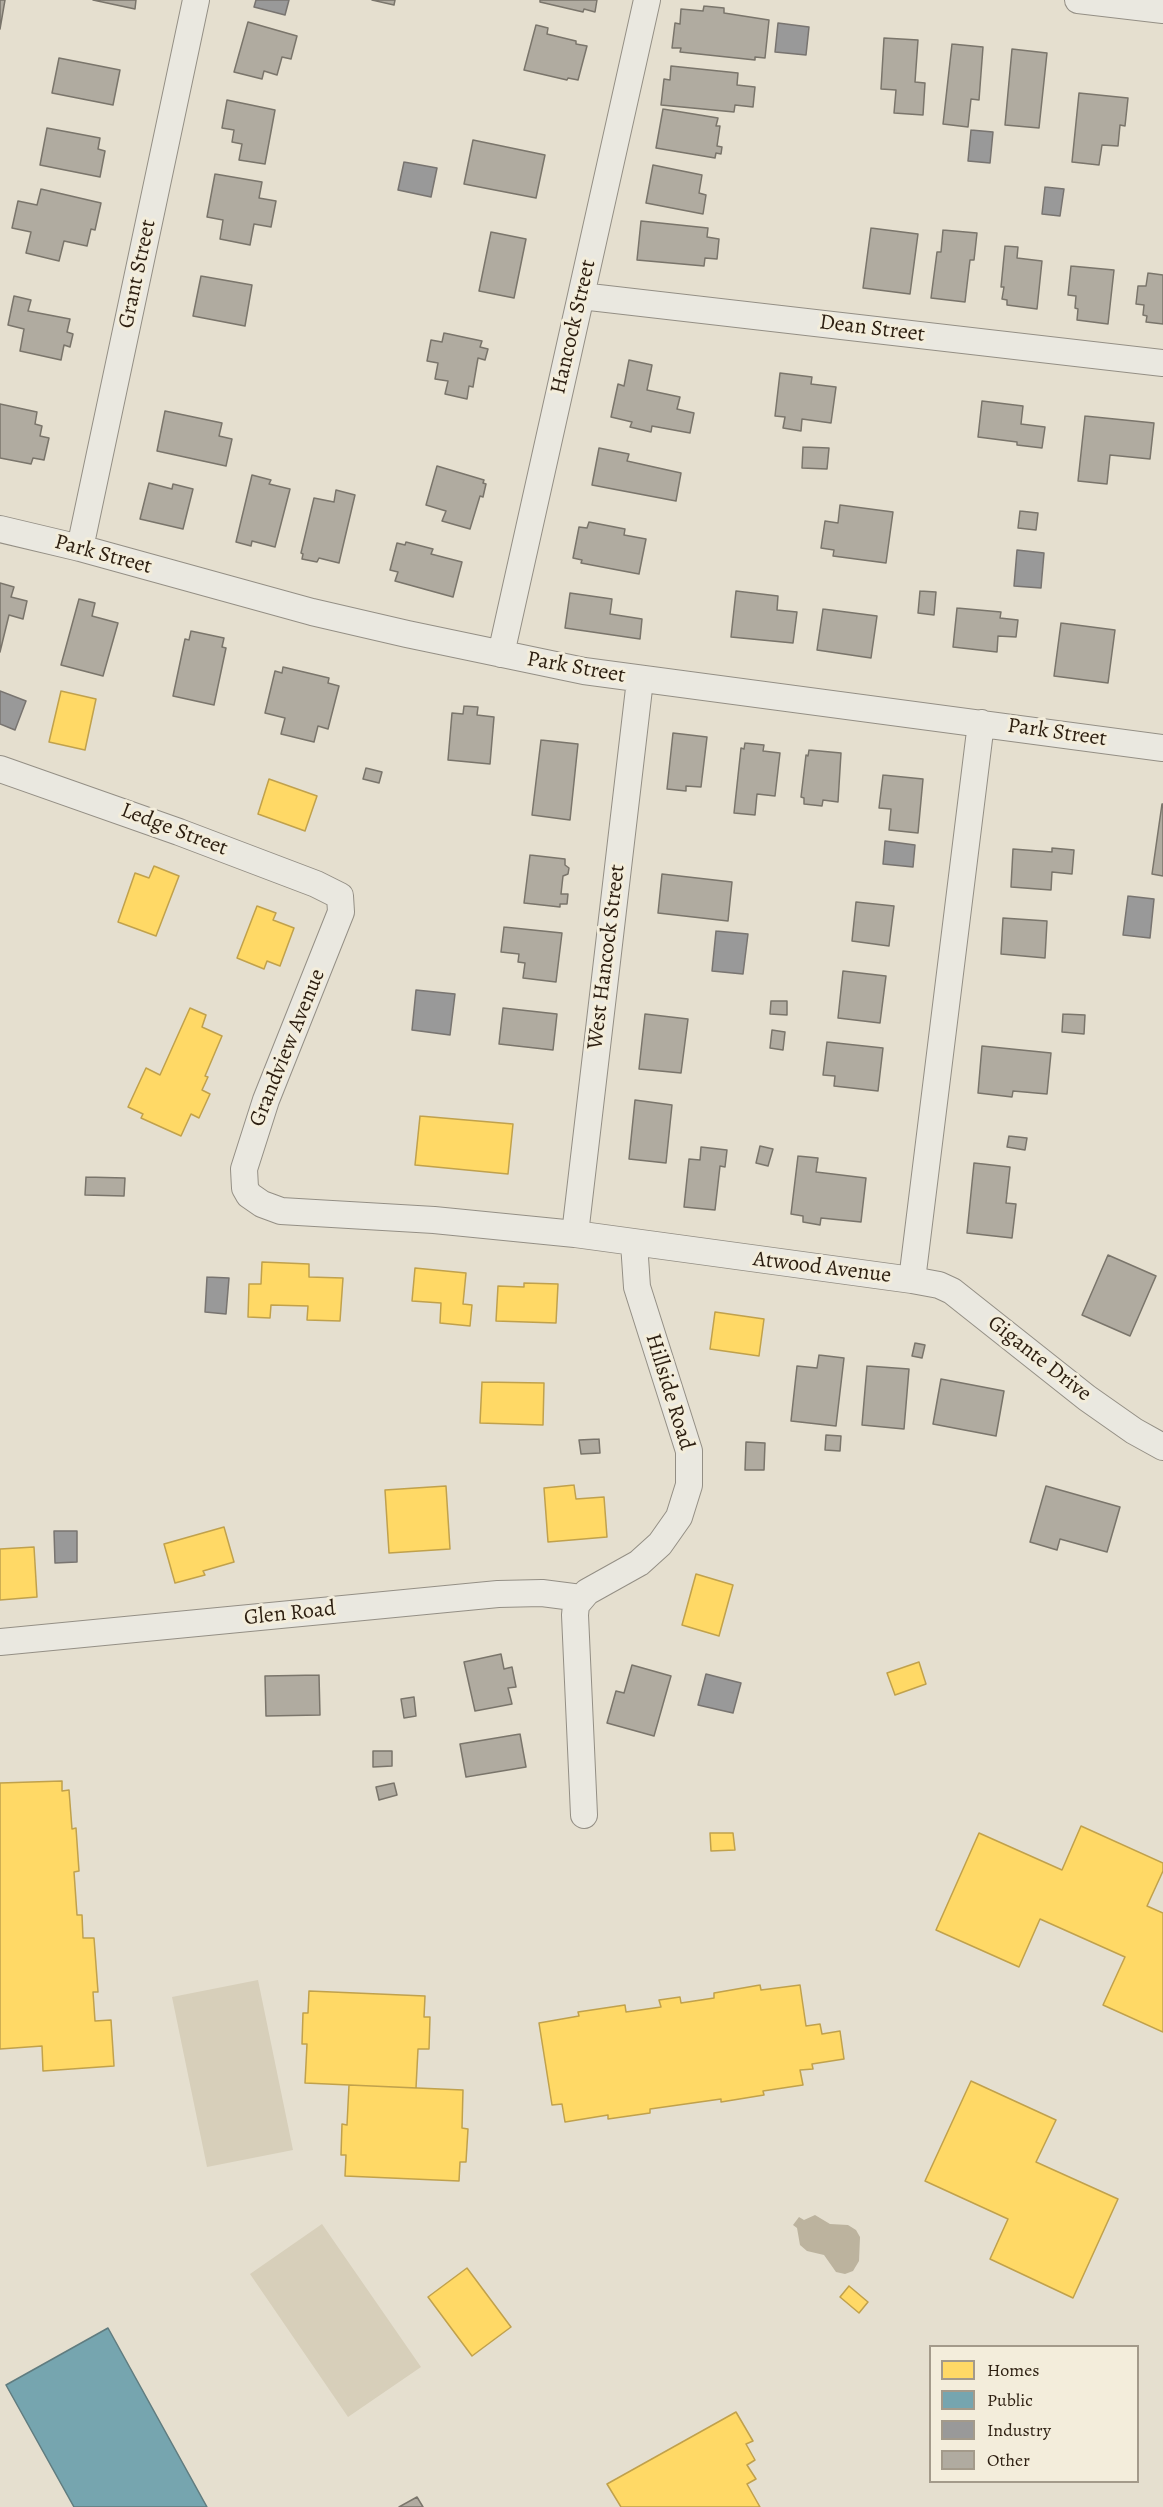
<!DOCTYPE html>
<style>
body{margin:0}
#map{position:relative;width:1163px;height:2507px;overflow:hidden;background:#e5dfcf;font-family:Alegreya,serif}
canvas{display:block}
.legend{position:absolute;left:929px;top:2345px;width:210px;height:138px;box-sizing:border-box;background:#f3eddb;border:2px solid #a39a8a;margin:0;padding:8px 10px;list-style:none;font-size:18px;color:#2c1e10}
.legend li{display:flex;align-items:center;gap:12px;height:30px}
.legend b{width:30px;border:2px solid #a39a8a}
</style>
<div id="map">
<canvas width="1163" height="2507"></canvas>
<ul class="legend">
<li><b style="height:16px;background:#ffd966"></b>Homes</li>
<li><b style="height:16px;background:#76a5af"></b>Public</li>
<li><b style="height:16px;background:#999"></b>Industry</li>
<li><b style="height:16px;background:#b0aba0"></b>Other</li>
</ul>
</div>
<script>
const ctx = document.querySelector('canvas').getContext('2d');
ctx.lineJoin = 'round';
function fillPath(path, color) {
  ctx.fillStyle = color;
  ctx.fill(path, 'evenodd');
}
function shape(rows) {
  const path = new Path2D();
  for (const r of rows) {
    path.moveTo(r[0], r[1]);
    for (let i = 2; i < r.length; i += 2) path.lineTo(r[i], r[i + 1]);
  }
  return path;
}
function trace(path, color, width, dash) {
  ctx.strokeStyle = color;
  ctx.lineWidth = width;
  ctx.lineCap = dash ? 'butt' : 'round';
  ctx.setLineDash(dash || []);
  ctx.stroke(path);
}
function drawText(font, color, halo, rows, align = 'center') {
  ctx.font = font + ' Alegreya,serif';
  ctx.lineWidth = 6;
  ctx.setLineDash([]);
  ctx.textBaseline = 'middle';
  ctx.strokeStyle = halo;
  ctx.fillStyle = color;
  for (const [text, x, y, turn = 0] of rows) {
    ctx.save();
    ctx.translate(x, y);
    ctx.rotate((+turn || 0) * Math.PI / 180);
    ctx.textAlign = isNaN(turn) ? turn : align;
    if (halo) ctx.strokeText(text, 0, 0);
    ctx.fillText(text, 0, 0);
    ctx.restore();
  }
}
const green = shape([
 [258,1980,293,2150,207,2167,172,1997],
 [322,2224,421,2367,348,2417,250,2274]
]);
const water = shape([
 [815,2215,830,2224,848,2225,856,2230,860,2237,859,2261,853,2271,845,2274,836,2272,824,2255,807,2251,800,2245,797,2228,793,2225,799,2217,804,2220]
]);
const homes = shape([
 [61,691,96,699,85,750,49,742,61,691],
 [269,779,317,796,305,831,258,814,269,779],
 [154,866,179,876,156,936,118,922,135,873,149,878,154,866],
 [257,906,276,913,273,920,294,928,280,966,267,961,264,969,237,958,257,906],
 [190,1008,206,1015,202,1027,222,1036,205,1076,208,1077,202,1090,210,1094,199,1118,191,1114,181,1136,141,1118,143,1114,128,1107,146,1068,160,1075,190,1008],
 [420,1116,513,1124,508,1174,415,1165,420,1116],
 [262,1262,309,1264,309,1277,343,1278,340,1321,307,1320,308,1306,271,1305,270,1318,248,1317,249,1284,261,1284,262,1262],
 [415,1268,466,1273,463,1304,472,1305,470,1326,440,1323,441,1303,412,1301,415,1268],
 [524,1283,558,1284,556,1323,496,1321,498,1286,524,1287,524,1283],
 [715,1312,764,1319,759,1356,710,1349,715,1312],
 [482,1382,544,1383,543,1425,480,1423,482,1382],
 [574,1485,576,1499,604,1497,607,1537,548,1542,544,1488,574,1485],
 [446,1486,450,1549,389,1553,385,1490,446,1486],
 [224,1527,234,1562,203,1571,205,1575,175,1583,164,1544,224,1527],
 [34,1547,37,1597,0,1600,0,1549,34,1547],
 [696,1574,733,1585,719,1636,682,1625,696,1574],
 [919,1662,926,1684,895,1695,887,1673,919,1662],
 [62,1781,62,1791,69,1790,72,1829,76,1828,79,1871,74,1872,77,1915,82,1915,83,1938,94,1938,98,1992,93,1992,95,2021,111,2020,114,2066,43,2071,42,2046,0,2049,0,1783,62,1781],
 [1081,1826,1163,1863,1163,1871,1147,1906,1163,1913,1163,2032,1103,2005,1125,1957,1040,1919,1019,1967,936,1930,979,1833,1062,1870,1081,1826],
 [710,1833,733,1833,735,1850,711,1851,710,1833],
 [760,1985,761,1990,800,1985,806,2026,820,2024,822,2034,840,2031,844,2059,812,2064,813,2069,800,2070,803,2085,763,2091,764,2095,721,2102,721,2099,650,2109,650,2113,608,2119,608,2115,565,2122,562,2104,552,2105,539,2023,579,2016,578,2012,625,2005,626,2012,661,2007,659,2000,680,1997,681,2003,714,1998,714,1993,760,1985],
 [309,1991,425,1996,424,2017,430,2017,429,2049,418,2049,416,2088,305,2083,307,2044,302,2044,303,2013,308,2013,309,1991],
 [971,2081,1056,2120,1036,2162,1118,2199,1073,2298,990,2259,1008,2219,925,2181,971,2081],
 [349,2085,463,2090,462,2128,468,2129,466,2162,460,2162,459,2181,345,2176,346,2155,341,2155,342,2124,347,2125,349,2085],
 [467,2268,511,2327,472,2356,428,2297,467,2268],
 [849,2286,868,2302,859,2313,840,2297,849,2286],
 [736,2412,753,2441,746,2444,755,2460,747,2465,756,2479,747,2484,760,2507,621,2507,607,2484,736,2412]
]);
const public = shape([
 [108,2328,207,2507,74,2507,6,2385,108,2328]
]);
const industry = shape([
 [256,0,289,0,285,15,254,7,256,0],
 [778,23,809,27,806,55,775,52,778,23],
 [971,130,993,132,990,163,968,161,971,130],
 [404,162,437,168,431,197,398,190,404,162],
 [1045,187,1064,189,1060,216,1042,214,1045,187],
 [1017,550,1044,553,1041,588,1014,586,1017,550],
 [0,691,26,701,15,730,0,724,0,691],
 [885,841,915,845,913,867,883,864,885,841],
 [1128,896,1154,899,1150,938,1123,935,1128,896],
 [716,931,748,934,743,974,712,971,716,931],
 [416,990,455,994,450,1035,412,1030,416,990],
 [207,1277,229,1278,226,1314,205,1312,207,1277],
 [54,1531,77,1531,77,1562,55,1563,54,1531],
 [706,1674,741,1683,733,1713,698,1705,706,1674]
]);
const building = shape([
 [0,0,5,0,0,29,0,0],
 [93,0,136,0,135,9,93,0],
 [372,0,395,0,394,5,372,0],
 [540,0,597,0,595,12,584,9,583,12,540,2,540,0],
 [704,6,724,8,724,13,769,20,765,58,755,57,755,60,680,52,681,48,672,48,675,23,680,24,681,9,703,11,704,6],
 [248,22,297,36,291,59,282,57,277,75,264,71,262,79,234,72,248,22],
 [536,25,548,28,547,34,576,41,576,44,587,46,578,80,568,78,567,80,524,70,536,25],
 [884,38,918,40,915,82,925,83,923,115,894,113,896,90,881,89,884,38],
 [952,44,983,47,979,100,971,99,968,127,943,124,952,44],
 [1012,49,1047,53,1039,128,1005,125,1012,49],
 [59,58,120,70,113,105,52,93,59,58],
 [671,66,738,73,737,85,755,87,753,107,735,105,734,112,661,105,664,79,670,80,671,66],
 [1079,93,1128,98,1125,126,1120,125,1118,146,1102,145,1099,165,1072,162,1079,93],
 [227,100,275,110,265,164,239,160,242,144,232,142,234,130,222,128,227,100],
 [663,109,718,118,716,126,720,126,717,146,722,147,721,154,716,153,715,158,656,148,663,109],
 [47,128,100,138,98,149,105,151,100,177,40,165,47,128],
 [473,140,545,155,536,198,464,184,473,140],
 [653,165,702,175,699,193,706,195,703,214,646,203,653,165],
 [215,174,262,182,259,198,276,201,271,227,254,224,250,245,220,239,223,220,207,217,215,174],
 [41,189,101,203,95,230,91,229,87,246,64,241,59,261,26,253,31,232,12,228,18,201,37,205,41,189],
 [641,221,708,228,707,237,719,239,717,259,705,258,704,266,637,260,641,221],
 [871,228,918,234,910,294,863,288,871,228],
 [943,230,977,233,974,260,970,260,965,302,931,298,937,252,941,252,943,230],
 [491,232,526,239,514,298,479,291,491,232],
 [1005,246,1018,247,1017,258,1042,261,1037,309,1007,305,1007,300,1002,299,1004,287,1001,287,1005,246],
 [1071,266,1114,270,1108,324,1077,320,1078,309,1075,308,1076,296,1068,295,1071,266],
 [1148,273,1163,275,1163,324,1146,322,1147,316,1143,315,1144,305,1136,304,1138,286,1146,286,1148,273],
 [201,276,252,285,245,326,193,316,201,276],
 [14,296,31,300,28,311,70,319,67,332,73,334,70,347,64,345,61,360,20,351,24,329,8,325,14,296],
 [444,333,482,341,480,347,488,349,485,360,478,358,473,387,469,386,467,399,445,394,448,381,435,379,438,363,427,361,431,340,442,342,444,333],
 [629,360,652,365,647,390,680,397,677,409,694,413,690,433,652,426,651,432,630,427,632,422,611,417,618,384,624,386,629,360],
 [780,373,812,377,811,384,836,387,831,423,802,419,801,431,783,428,785,417,775,416,780,373],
 [982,401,1023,406,1021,424,1045,427,1042,448,1017,445,1017,442,978,437,982,401],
 [0,404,37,412,35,424,42,426,40,436,49,438,44,460,33,458,31,464,0,458,0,404],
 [165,411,222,423,219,436,232,439,226,466,157,451,165,411],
 [1085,416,1154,423,1150,459,1110,455,1107,484,1078,481,1085,416],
 [803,447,829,448,827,469,802,468,803,447],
 [599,448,629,454,627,461,681,473,676,501,592,485,599,448],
 [437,466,484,480,483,483,486,484,483,497,480,496,470,529,442,521,446,511,426,505,437,466],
 [252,475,271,480,269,484,290,489,275,547,252,541,251,546,236,542,252,475],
 [149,483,172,489,173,484,193,489,183,529,140,519,149,483],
 [336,490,355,495,339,563,319,558,317,562,302,559,303,554,301,553,314,498,334,502,336,490],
 [840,505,893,512,886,563,833,556,834,550,821,548,825,521,838,523,840,505],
 [1020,511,1038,513,1036,530,1018,528,1020,511],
 [589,522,625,529,624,535,646,539,639,574,581,563,582,560,573,558,579,527,587,528,589,522],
 [406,542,433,549,431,554,462,562,453,597,395,581,398,572,390,570,397,543,405,545,406,542],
 [0,583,14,587,11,597,27,601,23,619,9,615,0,652,0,583],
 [736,591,778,596,777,610,797,612,793,643,731,637,736,591],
 [920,591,936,592,934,615,918,613,920,591],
 [570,593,612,599,610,614,642,619,640,639,565,628,570,593],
 [79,599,95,603,92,616,118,623,103,676,61,665,79,599],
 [957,608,1001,612,1000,618,1018,620,1016,637,998,636,997,652,953,647,957,608],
 [823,609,877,616,871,658,817,650,823,609],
 [1061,623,1115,630,1108,683,1054,676,1061,623],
 [191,631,224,638,222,647,226,648,214,705,173,696,185,639,189,640,191,631],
 [283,667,329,678,328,683,339,686,328,729,318,726,314,742,281,734,285,718,265,713,275,671,282,673,283,667],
 [464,706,478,707,477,715,494,717,490,764,448,760,452,713,463,714,464,706],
 [673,733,707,737,701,787,686,786,686,791,667,789,673,733],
 [541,740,578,744,570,820,532,815,541,740],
 [745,743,764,745,763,751,780,753,775,796,757,794,755,815,734,813,741,748,744,749,745,743],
 [809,750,841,753,838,802,823,800,822,806,804,804,804,798,801,797,806,755,808,756,809,750],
 [366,768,382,772,379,783,363,779,366,768],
 [883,775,923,779,918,833,889,830,891,809,879,808,883,775],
 [1162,804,1163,804,1163,876,1152,874,1162,804],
 [1052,848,1074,850,1072,874,1052,872,1051,890,1011,887,1013,849,1052,852,1052,848],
 [530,855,565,859,565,865,569,868,568,874,563,876,561,894,568,894,567,904,560,904,560,907,524,903,530,855],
 [662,874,732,882,728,921,658,913,662,874],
 [856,902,894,906,889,946,852,941,856,902],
 [1003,918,1047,921,1045,958,1001,954,1003,918],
 [504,927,562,933,556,982,523,978,525,963,518,962,519,954,501,952,504,927],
 [843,971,886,976,880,1023,838,1018,843,971],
 [771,1001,787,1001,787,1015,770,1014,771,1001],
 [503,1008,557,1014,553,1050,499,1044,503,1008],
 [645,1014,688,1019,681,1073,639,1069,645,1014],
 [1063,1014,1085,1015,1084,1034,1062,1032,1063,1014],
 [772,1030,785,1032,783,1050,770,1048,772,1030],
 [827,1042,883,1048,878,1091,834,1086,835,1076,823,1075,827,1042],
 [982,1046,1051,1053,1047,1094,1013,1091,1012,1097,978,1093,982,1046],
 [635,1100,672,1105,666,1163,629,1159,635,1100],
 [1009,1136,1027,1138,1025,1150,1007,1147,1009,1136],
 [760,1146,773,1149,768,1166,756,1163,760,1146],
 [701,1147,727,1150,725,1167,720,1166,715,1210,684,1207,689,1159,700,1160,701,1147],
 [798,1156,818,1158,816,1172,866,1178,861,1222,821,1218,820,1225,803,1222,803,1216,791,1214,798,1156],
 [974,1163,1010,1167,1006,1203,1016,1204,1012,1238,967,1233,974,1163],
 [86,1177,125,1178,124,1196,85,1195,86,1177],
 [1108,1255,1156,1276,1130,1336,1082,1315,1108,1255],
 [915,1343,925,1345,922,1358,912,1356,915,1343],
 [819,1355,844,1358,836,1426,791,1421,797,1366,817,1368,819,1355],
 [867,1366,909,1369,904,1429,862,1425,867,1366],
 [941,1379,1004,1391,996,1436,933,1424,941,1379],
 [826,1435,841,1436,840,1451,825,1450,826,1435],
 [599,1439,600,1453,581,1454,579,1440,599,1439],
 [746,1442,765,1443,764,1470,745,1470,746,1442],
 [1046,1486,1120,1507,1107,1552,1060,1539,1057,1550,1030,1542,1046,1486],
 [501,1654,504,1669,512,1667,516,1687,508,1688,512,1704,475,1711,464,1662,501,1654],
 [632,1665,671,1676,654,1736,607,1723,616,1691,624,1693,632,1665],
 [319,1675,320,1715,266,1716,265,1676,319,1675],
 [414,1697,416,1716,404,1718,401,1699,414,1697],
 [520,1734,526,1767,466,1777,460,1744,520,1734],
 [373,1751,392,1751,392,1766,373,1767,373,1751],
 [394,1783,397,1795,379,1800,376,1787,394,1783],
 [417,2497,423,2507,399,2507,417,2497]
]);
const minor = shape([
 [1078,0,1163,10],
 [581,296,1163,363],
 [0,529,80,548,312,612,407,634,584,671,1163,748],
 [80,548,196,0],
 [501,654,647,0],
 [0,769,179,832,316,884,340,896,341,912,266,1100,244,1169,245,1188,249,1195,262,1204,281,1211,434,1220,575,1234,912,1280,981,723],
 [575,1234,640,680],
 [912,1280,939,1285,952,1291,1087,1398,1134,1431,1163,1447],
 [0,1642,498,1594,542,1593,581,1598],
 [584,1815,575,1615,576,1605,587,1592,639,1563,660,1544,679,1517,689,1485,689,1451,637,1287,634,1243]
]);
const streetNames = [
 ["Grant Street",138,274,-78],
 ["Hancock Street",574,327,-77],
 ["Dean Street",872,329,7],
 ["Park Street",103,555,15],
 ["Park Street",576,668,10],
 ["Park Street",1057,733,8],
 ["Ledge Street",174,830,21],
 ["West Hancock Street",607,957,-83],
 ["Grandview Avenue",288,1048,-68],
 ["Atwood Avenue",822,1268,7],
 ["Gigante Drive",1039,1359,38],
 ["Hillside Road",669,1392,73],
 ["Glen Road",290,1614,-6]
];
fillPath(green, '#d7cfba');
fillPath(water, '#bcb39e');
fillPath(homes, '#ffd966');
trace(homes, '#c0a14c', 1.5);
fillPath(public, '#76a5af');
trace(public, '#607c7f', 1.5);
fillPath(industry, '#999');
trace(industry, '#787470', 1.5);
fillPath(building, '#b0aba0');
trace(building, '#7a756b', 1.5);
trace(minor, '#948f85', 28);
trace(minor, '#eae8e0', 26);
drawText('22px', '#2c1e10', '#f3eddb', streetNames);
</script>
